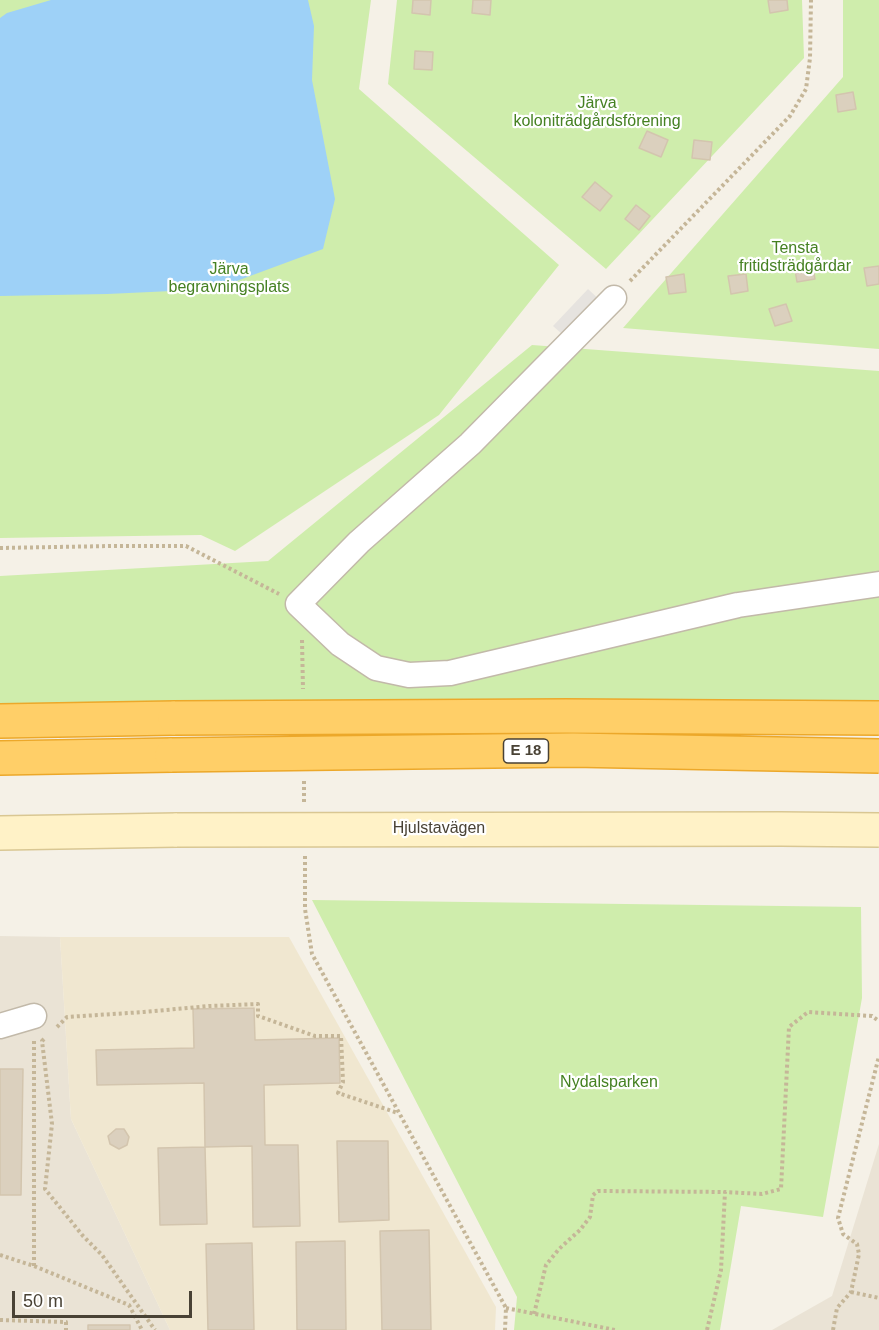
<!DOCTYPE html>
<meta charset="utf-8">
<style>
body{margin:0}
#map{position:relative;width:879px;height:1330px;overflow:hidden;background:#f5f1e7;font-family:Arial,sans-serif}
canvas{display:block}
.scale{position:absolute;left:12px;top:1291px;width:180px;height:27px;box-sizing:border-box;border:3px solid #494235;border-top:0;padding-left:8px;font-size:18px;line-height:21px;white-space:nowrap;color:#494235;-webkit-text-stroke:4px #fff;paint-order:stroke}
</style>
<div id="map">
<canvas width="879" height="1330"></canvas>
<div class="scale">50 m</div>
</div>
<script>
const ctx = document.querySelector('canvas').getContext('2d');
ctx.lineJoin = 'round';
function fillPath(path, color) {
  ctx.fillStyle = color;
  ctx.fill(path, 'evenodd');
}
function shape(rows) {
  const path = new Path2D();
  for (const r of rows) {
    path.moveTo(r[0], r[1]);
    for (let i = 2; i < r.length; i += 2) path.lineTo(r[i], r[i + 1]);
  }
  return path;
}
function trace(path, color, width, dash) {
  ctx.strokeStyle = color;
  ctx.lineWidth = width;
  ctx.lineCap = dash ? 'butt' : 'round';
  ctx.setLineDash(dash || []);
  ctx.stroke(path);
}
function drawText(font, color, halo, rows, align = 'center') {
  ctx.font = font + ' Arial,sans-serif';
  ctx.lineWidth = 4.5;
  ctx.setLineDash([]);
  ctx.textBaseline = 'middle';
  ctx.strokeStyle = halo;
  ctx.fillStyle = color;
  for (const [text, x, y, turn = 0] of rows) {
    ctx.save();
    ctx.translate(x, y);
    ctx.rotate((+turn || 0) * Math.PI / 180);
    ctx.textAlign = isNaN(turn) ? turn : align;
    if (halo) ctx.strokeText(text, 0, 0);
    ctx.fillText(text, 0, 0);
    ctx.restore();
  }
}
const residential = shape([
 [0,936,60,937,71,1119,170,1330,0,1330],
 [879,1144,879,1330,772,1330,832,1296]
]);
const education = shape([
 [60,937,289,937,496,1307,495,1330,170,1330,71,1119]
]);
const green = shape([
 [0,0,371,0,359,89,559,265,439,415,235,551,201,535,0,538],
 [397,0,802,0,804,58,606,269,388,84],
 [843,0,879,0,879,349,623,328,843,77],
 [532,345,879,371,879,726,0,717,0,576,268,561],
 [312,900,861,907,862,998,823,1217,741,1206,720,1330,514,1330,517,1297]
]);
const parking = shape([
 [588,289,606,306,571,342,553,326]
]);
const water = shape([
 [51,0,308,0,314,26,312,80,335,199,323,249,215,289,107,294,0,296,0,18,7,13]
]);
const building = shape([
 [413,0,431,0,430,15,412,13,413,0],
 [473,0,491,0,490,15,472,13,473,0],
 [768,0,787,0,788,10,770,13,768,0],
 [415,51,433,52,432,70,414,69,415,51],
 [853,92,856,109,838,112,836,95,853,92],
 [647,131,668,140,661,157,639,148,647,131],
 [694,140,712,142,710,160,692,158,694,140],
 [595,182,612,196,600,211,582,197,595,182],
 [636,205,650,216,639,230,625,219,636,205],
 [812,261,815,279,797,282,794,264,812,261],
 [879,266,879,284,867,286,864,268,879,266],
 [684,274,686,292,669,294,666,277,684,274],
 [746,274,748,291,731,294,728,276,746,274],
 [786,304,792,321,775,326,769,309,786,304],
 [254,1008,255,1040,339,1038,340,1083,264,1085,265,1145,298,1145,300,1226,253,1227,252,1146,205,1147,204,1083,97,1085,96,1050,194,1048,193,1009,254,1008],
 [0,1069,23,1069,21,1195,0,1195,0,1069],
 [116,1129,124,1129,129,1137,127,1145,119,1149,110,1144,108,1136,116,1129],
 [337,1141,388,1141,389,1220,339,1222,337,1141],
 [205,1147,207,1224,160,1225,158,1148,205,1147],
 [429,1230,431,1330,382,1330,380,1231,429,1230],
 [345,1241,346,1330,297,1330,296,1242,345,1241],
 [252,1243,254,1330,208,1330,206,1244,252,1243],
 [88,1325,130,1325,130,1330,88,1330,88,1325]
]);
const path = shape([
 [630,281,790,116,806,89,810,58,811,0],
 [0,548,111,546,186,546,279,594],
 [302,640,303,689],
 [304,781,304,803],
 [305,856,305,909,312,954,506,1308,505,1330],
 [57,1027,67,1017,144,1012,209,1006,258,1004,258,1016,315,1036,341,1036,343,1082,338,1093,398,1113],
 [44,1039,42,1041,52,1124,45,1189,83,1236,102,1255,155,1330],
 [34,1041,34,1266],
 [0,1255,34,1266,129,1305,142,1330],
 [851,1292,879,1298],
 [506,1308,615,1330],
 [534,1314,546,1265,559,1249,580,1230,590,1217,593,1195,598,1191,725,1192],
 [0,1320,66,1322,66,1330],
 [707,1330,721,1270,725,1192,762,1194,781,1189,789,1027,808,1012,872,1016,879,1021],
 [833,1330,837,1308,851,1292,859,1254,857,1244,843,1234,838,1218,879,1056]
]);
const street = shape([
 [614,298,470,444,359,542,298,604,340,644,376,668,409,675,450,673,738,605,879,584],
 [0,1026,34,1016]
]);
const secondary = shape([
 [0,833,177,830]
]);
const highway = shape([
 [0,721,175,718],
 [0,758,172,755]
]);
const secondaryBridge = shape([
 [177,830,781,829,879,830]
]);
const highwayBridge = shape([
 [175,718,566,716,879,718],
 [172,755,573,750,879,756]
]);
const shields = [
 [526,751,45]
];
const shieldNames = [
 ["E 18",526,751]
];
const parkNames = [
 ["Järva",597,104],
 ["koloniträdgårdsförening",597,122],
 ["Tensta",795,249],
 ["fritidsträdgårdar",795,267],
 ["Järva",229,270],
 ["begravningsplats",229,288],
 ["Nydalsparken",609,1083]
];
const streetNames = [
 ["Hjulstavägen",439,829]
];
fillPath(residential, '#eae3d5');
fillPath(education, '#f0e7d0');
fillPath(green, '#cfedac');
fillPath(parking, '#e6e3df');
fillPath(water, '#9ed1f7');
fillPath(building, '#dbd0be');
trace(building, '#d3c5ae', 1.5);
trace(street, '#c2b9a9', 27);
trace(secondary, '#d9c793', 36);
trace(highway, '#eca82a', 36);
trace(path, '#c5b698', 4, [3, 3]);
trace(street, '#fff', 24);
trace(secondary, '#fff2c7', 33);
trace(highway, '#ffcf68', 33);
trace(secondaryBridge, '#d9c793', 36, []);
trace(highwayBridge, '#eca82a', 36, []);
trace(secondaryBridge, '#fff2c7', 33);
trace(highwayBridge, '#ffcf68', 33);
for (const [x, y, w] of shields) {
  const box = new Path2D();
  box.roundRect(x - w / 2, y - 12, w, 24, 4.5);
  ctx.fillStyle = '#fff';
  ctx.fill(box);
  trace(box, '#494235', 1.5);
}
drawText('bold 15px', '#494235', null, shieldNames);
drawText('16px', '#458122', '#fff', parkNames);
drawText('16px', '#494235', '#fff', streetNames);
</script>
